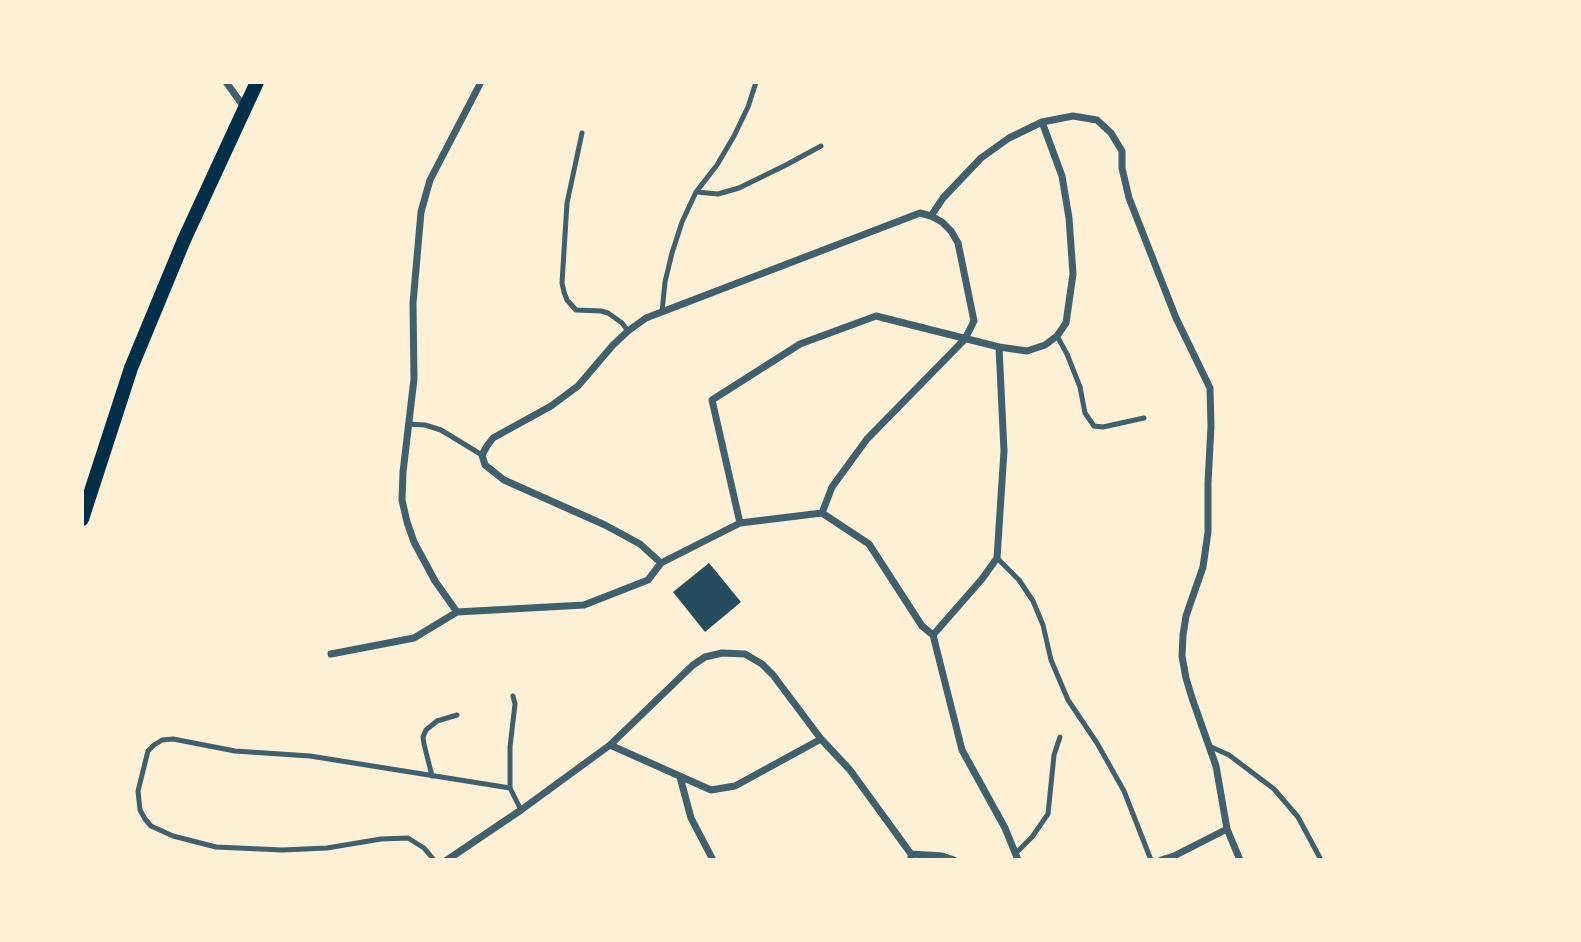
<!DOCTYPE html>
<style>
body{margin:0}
#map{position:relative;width:1581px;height:942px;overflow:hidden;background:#fdf0d5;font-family:Spectral,serif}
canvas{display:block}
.frame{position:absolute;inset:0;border:84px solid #fdf0d5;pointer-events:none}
</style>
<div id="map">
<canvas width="1581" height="942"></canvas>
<div class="frame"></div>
</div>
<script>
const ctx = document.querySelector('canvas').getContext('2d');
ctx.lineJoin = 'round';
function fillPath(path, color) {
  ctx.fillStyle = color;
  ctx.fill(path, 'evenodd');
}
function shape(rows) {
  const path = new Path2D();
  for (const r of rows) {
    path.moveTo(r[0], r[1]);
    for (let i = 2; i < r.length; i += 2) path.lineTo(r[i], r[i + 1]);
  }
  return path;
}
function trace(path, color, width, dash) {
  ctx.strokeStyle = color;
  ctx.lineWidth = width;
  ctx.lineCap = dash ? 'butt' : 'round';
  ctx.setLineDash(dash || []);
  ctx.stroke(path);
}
const building = shape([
 [709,563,741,602,705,632,673,592]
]);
const service = shape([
 [582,133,567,203,562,283,564,292,567,300,576,310,601,311,608,313,622,323,628,331],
 [696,192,718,194,739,188,786,165,821,146],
 [662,312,665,282,672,253,682,222,696,192,717,165,734,136,748,107,756,82],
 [1057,336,1067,354,1080,387,1085,413,1094,426,1103,427,1144,418],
 [408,424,425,425,441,430,482,455],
 [997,558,1019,580,1033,601,1043,625,1051,660,1068,700,1097,743,1124,791,1151,860],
 [1209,746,1229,755,1274,789,1298,817,1320,858],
 [432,776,424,744,423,737,426,730,437,721,457,715],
 [510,788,510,747,515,704,513,696],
 [1015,854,1032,837,1048,814,1054,755,1060,737],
 [434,860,424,848,408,838,381,839,327,848,282,850,216,847,173,836,151,826,145,819,140,810,138,791,148,751,154,745,162,740,173,739,235,751,310,756,510,788,521,810]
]);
const minor = shape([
 [226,82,244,107],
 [931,216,943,198,981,158,1009,138,1042,122,1073,116,1097,120,1111,133,1122,151,1122,168,1129,198,1176,318,1210,388,1211,426,1208,483,1208,532,1203,567,1186,616,1183,635,1182,656,1186,678,1192,698,1216,766,1227,829,1240,860],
 [999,347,1027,351,1045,345,1057,336,1066,323,1073,274,1069,218,1062,176,1042,122],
 [740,523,712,400,800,344,876,316,999,347,1004,451,997,558,982,579,933,635],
 [661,563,640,544,605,525,504,480,485,465,482,455,487,446,493,438,551,406,578,386,613,345,628,331,646,318,920,213,931,216,942,222,951,231,958,243,974,321,965,339,867,439,832,487,822,513],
 [457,612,435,581,414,542,407,522,402,500,403,472,414,379,413,303,421,212,430,180,481,82],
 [331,654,414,638,457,612,584,605,648,580,661,563,740,523,822,513,869,544,922,626,933,635,962,750,1005,828,1018,860],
 [610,745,711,790,735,786,821,739],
 [680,777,691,818,713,860],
 [911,854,942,856,954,860],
 [447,860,521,810,610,745,693,665,705,657,722,653,745,654,762,664,773,675,821,739,850,770,911,854,911,860],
 [1161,860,1174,856,1227,829]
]);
const secondary = shape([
 [82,519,131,368,184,240,257,82]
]);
fillPath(building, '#264d5e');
trace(service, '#3f606c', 5);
trace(minor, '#3f606c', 7);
trace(secondary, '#003049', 14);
</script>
